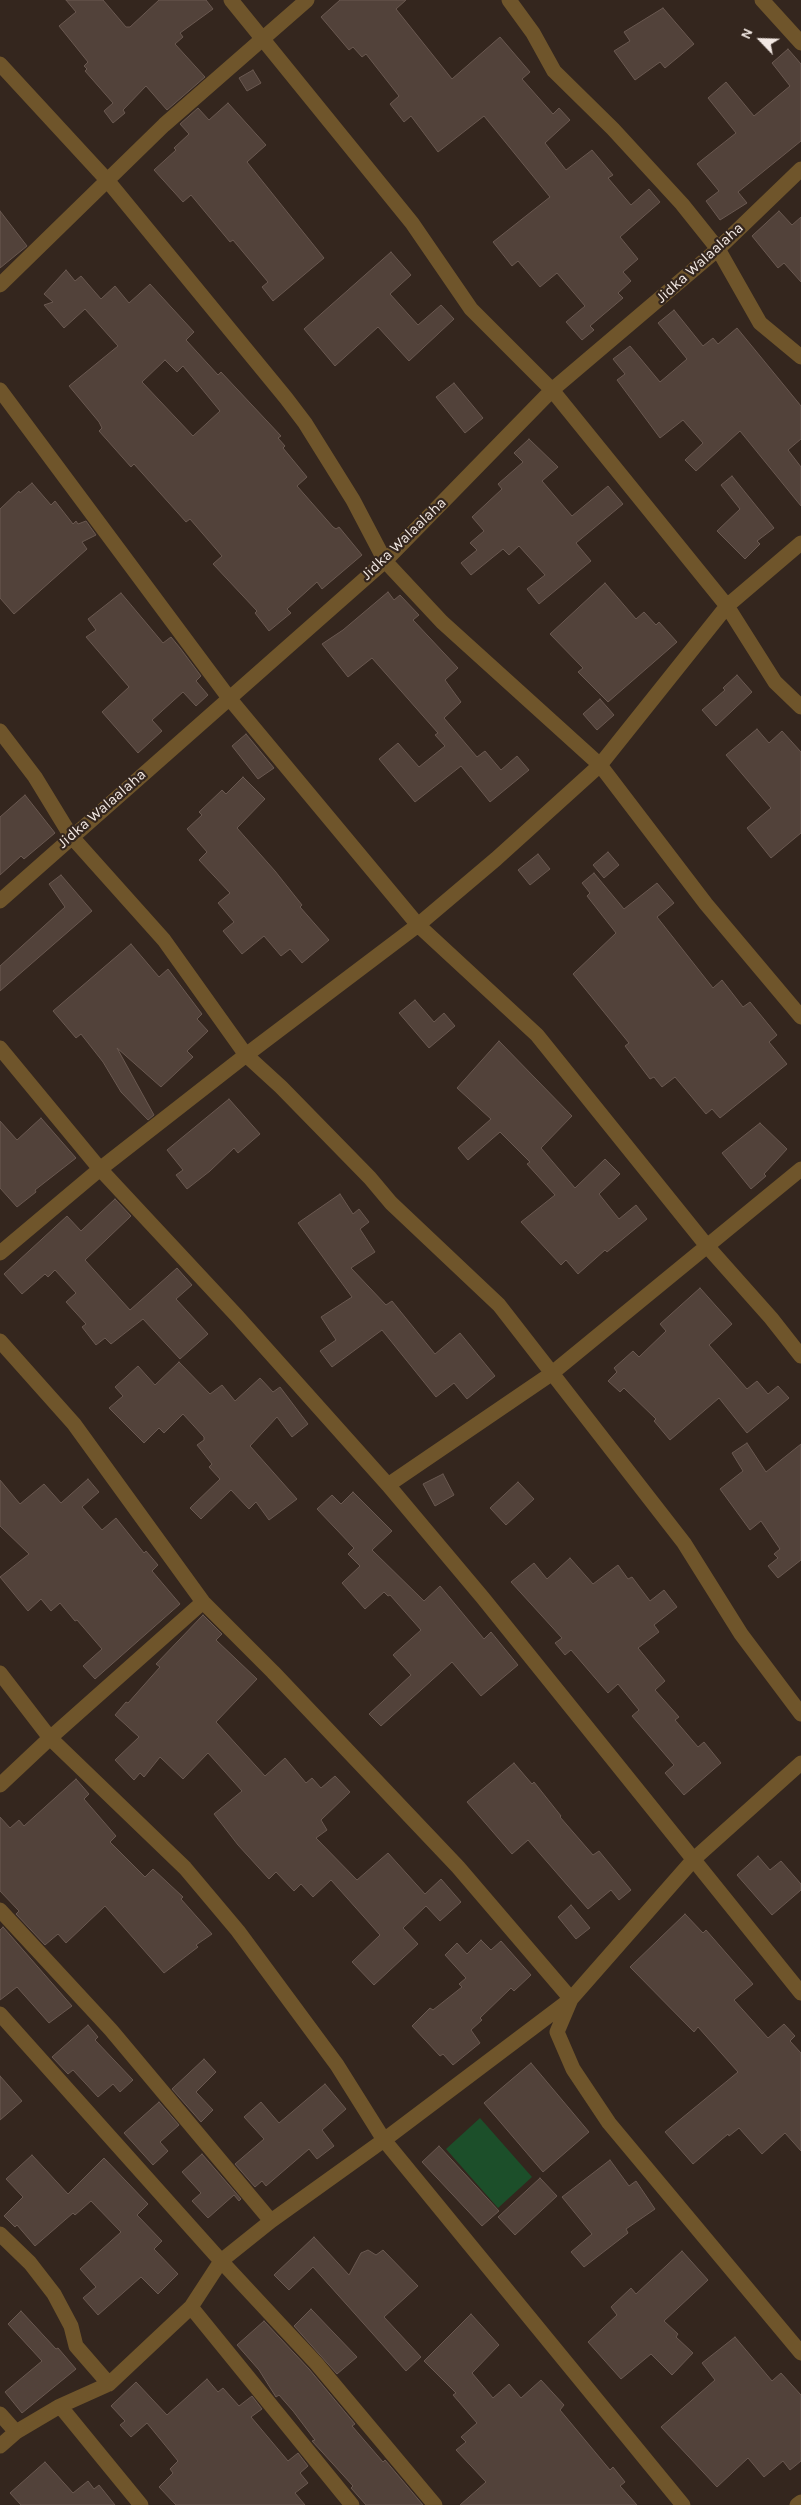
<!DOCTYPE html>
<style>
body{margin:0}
#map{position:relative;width:801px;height:2505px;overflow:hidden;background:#34261e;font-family:Karla,sans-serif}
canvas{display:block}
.north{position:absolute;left:736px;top:15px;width:50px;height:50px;-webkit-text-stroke:4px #34261e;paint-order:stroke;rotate:294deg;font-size:14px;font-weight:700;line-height:20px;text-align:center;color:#f2e8e3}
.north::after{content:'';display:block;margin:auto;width:18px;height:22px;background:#f2e8e3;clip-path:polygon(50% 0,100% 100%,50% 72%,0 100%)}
</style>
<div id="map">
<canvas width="801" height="2505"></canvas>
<div class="north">N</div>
</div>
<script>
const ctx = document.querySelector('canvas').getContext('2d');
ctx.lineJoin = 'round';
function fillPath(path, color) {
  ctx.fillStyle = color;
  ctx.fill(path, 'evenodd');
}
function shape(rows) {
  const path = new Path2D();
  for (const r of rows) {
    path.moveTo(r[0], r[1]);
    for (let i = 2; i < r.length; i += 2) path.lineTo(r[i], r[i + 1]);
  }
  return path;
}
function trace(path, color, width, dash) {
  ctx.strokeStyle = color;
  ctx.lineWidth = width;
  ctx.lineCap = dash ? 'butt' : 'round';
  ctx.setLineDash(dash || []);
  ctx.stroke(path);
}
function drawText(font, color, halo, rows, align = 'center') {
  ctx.font = font + ' Karla,sans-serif';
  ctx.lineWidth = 4.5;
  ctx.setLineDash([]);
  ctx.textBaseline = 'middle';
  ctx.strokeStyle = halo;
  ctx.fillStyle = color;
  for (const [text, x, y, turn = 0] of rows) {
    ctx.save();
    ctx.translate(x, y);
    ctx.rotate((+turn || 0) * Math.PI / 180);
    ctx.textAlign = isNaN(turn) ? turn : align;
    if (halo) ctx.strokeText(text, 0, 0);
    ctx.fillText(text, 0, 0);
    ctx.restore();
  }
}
const green = shape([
 [480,2118,532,2177,498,2208,446,2149]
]);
const building = shape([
 [66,0,103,0,126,27,130,27,159,0,206,0,213,9,180,33,183,37,175,44,205,77,167,110,146,86,123,110,125,113,113,123,104,111,113,103,85,71,87,69,84,66,88,62,59,26,76,12,66,0],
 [340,0,406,0,396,9,452,79,500,37,530,72,522,79,553,114,559,108,570,120,545,143,566,170,592,150,613,175,608,178,631,205,649,189,660,202,620,237,638,259,623,272,631,281,618,293,623,298,590,326,594,330,582,340,566,322,585,306,557,273,540,287,518,261,512,266,493,242,550,197,484,116,438,152,411,116,404,122,390,104,399,96,366,54,362,57,353,47,349,50,321,17,340,0],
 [663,8,694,44,665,68,660,62,635,80,614,51,630,41,624,32,663,8],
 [788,49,801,64,801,141,738,192,747,203,720,220,706,201,719,191,697,164,736,133,708,98,726,82,754,116,790,86,772,63,788,49],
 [253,70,261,83,247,91,239,78,253,70],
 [228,103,266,145,247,162,324,258,273,301,262,287,268,282,233,240,230,242,191,195,183,202,154,170,176,150,174,148,189,134,180,124,198,108,209,120,228,103],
 [0,211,27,246,0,268,0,211],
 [779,211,792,225,801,217,801,282,784,263,778,268,752,236,779,211],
 [391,252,411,275,390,294,418,325,441,305,454,319,409,361,378,327,335,366,304,329,391,252],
 [66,270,75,281,81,276,101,299,115,286,129,303,150,284,194,332,186,340,218,375,221,372,281,436,278,438,285,446,283,448,307,477,297,486,333,527,336,529,339,527,362,555,322,589,317,582,287,609,291,613,269,631,255,613,257,611,213,564,222,556,190,519,186,522,134,464,131,467,99,431,102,428,99,422,69,386,118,346,85,309,64,328,44,305,53,302,44,294,66,270],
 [165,360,177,372,183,366,220,411,193,436,142,382,165,360],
 [674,310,703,346,713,338,718,344,737,328,801,406,801,439,788,450,801,467,801,506,740,431,696,471,685,460,703,443,683,420,660,438,617,380,625,374,613,359,630,346,660,382,687,359,658,323,674,310],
 [454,383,483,418,465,433,436,397,454,383],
 [529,439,558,467,542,481,572,516,608,486,623,504,576,543,591,561,539,604,527,589,545,575,519,546,509,555,503,549,471,575,461,563,477,550,470,543,484,531,472,517,502,489,498,484,523,462,514,453,529,439],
 [732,476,774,528,757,541,760,544,745,559,717,531,740,509,721,485,732,476],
 [32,483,51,505,55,501,73,524,76,521,78,524,86,521,96,535,82,542,87,549,14,614,0,598,0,509,19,491,20,493,32,483],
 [605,583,636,619,644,612,656,625,659,622,677,642,608,702,578,672,583,668,550,634,605,583],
 [388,592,394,600,400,595,419,615,413,620,458,668,445,680,461,702,444,718,477,757,485,751,501,770,517,756,529,770,490,802,461,766,415,802,379,759,398,743,419,767,445,746,435,735,438,733,372,658,348,677,322,644,343,630,388,592],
 [121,593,163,643,171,637,180,648,201,676,196,681,208,695,196,706,183,692,152,720,162,731,138,753,102,712,129,687,86,637,96,630,88,619,121,593],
 [737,675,752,692,716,726,702,710,725,690,723,688,737,675],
 [600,699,614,715,597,730,583,714,600,699],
 [757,729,769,743,782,731,801,752,801,833,771,858,747,828,771,808,726,755,757,729],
 [246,734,274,768,258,779,232,746,246,734],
 [243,777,265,799,237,828,275,871,302,905,300,907,329,940,302,963,290,949,281,956,264,936,242,954,223,931,234,922,218,903,230,893,199,860,207,852,187,829,202,815,199,812,222,790,226,794,243,777],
 [25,795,55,833,24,859,21,856,0,875,0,817,25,795],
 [608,852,619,865,604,878,593,865,608,852],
 [538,854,550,869,530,885,518,870,538,854],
 [594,873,624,909,657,883,674,903,657,917,713,988,722,980,743,1007,750,1002,777,1035,769,1042,787,1064,720,1118,712,1109,706,1114,675,1077,662,1087,654,1077,650,1079,625,1046,629,1043,573,974,616,933,587,896,590,893,582,883,594,873],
 [61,875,92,911,0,991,0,966,65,907,49,884,61,875],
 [131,944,159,977,168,969,202,1014,197,1019,208,1031,187,1051,193,1057,161,1087,117,1048,154,1115,148,1120,121,1092,103,1062,81,1034,76,1038,53,1011,131,944],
 [415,1000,434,1022,444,1013,455,1026,429,1048,399,1013,415,1000],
 [499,1041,572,1116,541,1148,575,1188,605,1159,620,1174,599,1194,619,1219,636,1205,647,1219,607,1252,605,1250,578,1274,566,1260,561,1265,521,1222,555,1195,527,1164,530,1162,500,1132,468,1160,458,1148,491,1119,457,1088,499,1041],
 [229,1099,260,1134,238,1153,234,1148,210,1171,187,1189,176,1175,183,1170,167,1150,229,1099],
 [41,1118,76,1158,35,1190,36,1192,17,1207,0,1188,0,1121,17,1140,41,1118],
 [760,1123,787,1149,764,1174,766,1176,751,1189,722,1153,760,1123],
 [340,1194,353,1214,359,1209,369,1222,360,1229,375,1252,351,1268,386,1305,392,1301,435,1354,460,1333,495,1376,467,1399,454,1383,436,1397,382,1330,332,1367,320,1351,336,1340,321,1317,352,1297,298,1223,340,1194],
 [115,1199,131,1216,85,1260,130,1310,177,1268,192,1285,176,1299,208,1334,180,1359,143,1319,111,1344,105,1338,96,1345,82,1327,86,1324,66,1302,76,1293,55,1270,48,1277,45,1274,22,1294,4,1274,67,1216,81,1231,115,1199],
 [700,1288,732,1324,709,1345,747,1389,757,1381,768,1394,778,1386,789,1398,747,1433,719,1398,670,1440,654,1421,656,1419,624,1388,620,1392,608,1381,617,1372,614,1368,633,1351,639,1357,666,1331,660,1324,700,1288],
 [179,1362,210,1394,222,1385,235,1401,260,1378,273,1392,280,1387,308,1424,292,1437,277,1417,250,1446,297,1499,269,1520,256,1502,249,1509,231,1490,201,1519,190,1508,220,1479,209,1467,212,1464,197,1445,204,1440,204,1437,183,1414,164,1433,159,1428,144,1443,109,1408,123,1396,115,1387,138,1366,155,1385,179,1362],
 [747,1443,766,1472,801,1444,801,1560,778,1578,768,1566,778,1558,774,1554,780,1549,761,1521,750,1530,720,1489,743,1471,732,1453,747,1443],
 [443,1474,454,1495,435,1506,423,1484,443,1474],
 [88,1479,99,1492,82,1507,102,1530,116,1518,144,1553,146,1551,158,1565,152,1571,180,1604,95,1679,83,1666,102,1649,77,1620,75,1621,60,1603,51,1611,41,1599,28,1611,0,1577,29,1554,0,1526,0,1480,20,1504,44,1484,61,1503,88,1479],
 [518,1482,534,1499,506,1525,490,1508,518,1482],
 [353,1492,392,1531,372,1550,424,1601,440,1586,484,1639,491,1632,518,1665,481,1696,452,1662,381,1726,369,1714,411,1675,393,1655,421,1630,390,1595,388,1596,384,1592,365,1609,342,1583,360,1566,348,1554,354,1548,317,1509,332,1495,341,1504,353,1492],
 [570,1558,593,1584,618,1565,628,1579,632,1577,650,1601,664,1590,677,1607,654,1625,659,1632,638,1648,665,1681,655,1690,679,1717,675,1720,698,1747,704,1742,721,1763,684,1795,665,1773,674,1765,632,1716,639,1710,618,1684,608,1693,571,1650,565,1655,555,1643,562,1638,511,1582,534,1563,547,1579,570,1558],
 [203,1615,222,1634,216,1640,257,1679,216,1722,265,1776,285,1758,306,1783,312,1778,321,1788,335,1776,350,1792,321,1820,327,1830,316,1838,357,1880,388,1853,425,1894,441,1879,461,1902,440,1921,426,1906,403,1928,418,1944,374,1985,352,1962,380,1935,331,1880,313,1897,301,1884,294,1891,276,1872,269,1879,238,1845,214,1814,242,1791,208,1753,183,1779,160,1757,144,1777,140,1773,134,1780,115,1760,139,1737,115,1715,126,1702,128,1703,160,1667,156,1664,203,1615],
 [514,1763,532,1784,534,1782,561,1816,560,1817,593,1855,599,1851,631,1890,619,1900,611,1890,588,1909,528,1840,512,1854,467,1802,514,1763],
 [76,1779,89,1794,84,1799,116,1836,110,1842,145,1877,153,1869,183,1897,181,1899,212,1934,196,1945,198,1947,164,1973,105,1906,66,1943,58,1934,45,1945,16,1914,19,1911,0,1891,0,1817,10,1828,19,1820,24,1826,76,1779],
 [758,1856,770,1870,781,1861,801,1884,801,1890,772,1915,737,1875,758,1856],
 [571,1905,590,1928,576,1939,558,1917,571,1905],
 [685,1914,703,1933,706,1930,753,1984,734,2000,768,2038,784,2024,795,2036,790,2041,801,2053,801,2151,785,2133,762,2154,739,2128,729,2136,728,2134,693,2164,665,2132,738,2072,698,2027,694,2032,630,1967,685,1914],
 [3,1927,72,2006,49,2023,17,1987,0,2000,0,1930,3,1927],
 [481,1940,491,1950,501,1941,531,1975,514,1991,511,1988,480,2018,482,2020,471,2030,480,2043,453,2065,443,2054,440,2056,412,2026,430,2008,433,2010,462,1987,459,1984,466,1978,445,1955,457,1943,467,1954,481,1940],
 [88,2025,98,2037,95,2040,133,2080,120,2092,113,2084,98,2097,73,2070,68,2074,52,2057,88,2025],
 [204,2059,216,2072,196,2092,213,2110,201,2122,172,2089,204,2059],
 [531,2063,589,2132,543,2172,484,2103,531,2063],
 [0,2076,22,2101,0,2120,0,2076],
 [325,2084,346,2109,322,2130,334,2146,317,2159,309,2149,266,2186,262,2181,255,2187,235,2164,264,2139,244,2117,261,2102,279,2123,325,2084],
 [159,2102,179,2125,160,2142,168,2151,153,2165,124,2133,159,2102],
 [439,2146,499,2211,482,2226,422,2162,439,2146],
 [202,2154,241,2199,239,2201,234,2195,208,2218,192,2201,201,2193,182,2172,202,2154],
 [32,2155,68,2194,104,2158,148,2204,137,2215,162,2241,154,2249,178,2274,158,2294,141,2277,98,2315,83,2298,96,2287,80,2269,121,2232,91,2201,75,2215,73,2213,35,2246,17,2225,15,2227,4,2216,23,2197,6,2179,32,2155],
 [610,2160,629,2186,636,2181,655,2209,626,2229,628,2233,584,2267,571,2252,592,2234,562,2197,610,2160],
 [540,2178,557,2196,515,2235,498,2217,540,2178],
 [314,2237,349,2275,361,2253,368,2250,376,2255,383,2250,418,2286,384,2317,421,2357,406,2371,313,2267,289,2290,274,2275,314,2237],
 [682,2251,708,2280,664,2321,678,2334,676,2337,693,2353,672,2375,651,2354,621,2379,588,2342,617,2315,611,2307,631,2288,636,2294,682,2251],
 [311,2309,357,2357,337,2374,294,2326,311,2309],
 [21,2311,56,2349,58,2348,76,2369,22,2413,5,2392,42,2361,8,2324,21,2311],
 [471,2314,499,2345,472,2373,493,2398,509,2384,521,2398,541,2380,564,2405,560,2410,610,2470,613,2467,625,2482,620,2486,637,2505,460,2505,486,2482,456,2450,466,2442,461,2437,477,2423,453,2395,456,2393,424,2361,471,2314],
 [264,2321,309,2369,355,2424,352,2426,383,2462,385,2460,423,2505,366,2505,351,2488,353,2486,312,2441,315,2440,293,2411,279,2395,276,2397,259,2370,237,2345,264,2321],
 [735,2337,772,2381,781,2373,801,2395,801,2461,790,2470,783,2461,764,2477,748,2458,717,2487,661,2427,715,2380,702,2363,735,2337],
 [207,2379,218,2392,223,2388,239,2406,252,2396,262,2409,251,2417,288,2461,298,2453,308,2466,300,2473,308,2483,295,2493,305,2505,176,2505,159,2487,173,2473,170,2469,178,2461,147,2423,131,2437,120,2425,125,2421,111,2406,136,2382,167,2415,207,2379],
 [45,2462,73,2493,88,2481,94,2489,99,2485,115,2505,21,2505,10,2493,45,2462]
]);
const minor = shape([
 [231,0,412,223,471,309,552,390,727,606,775,682,801,707],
 [509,0,533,33,554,71,613,129,682,204,718,249,760,323,801,357],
 [762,0,801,43],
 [0,64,107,180,286,398,305,423,353,500,385,561,442,622,600,765,706,904,801,1017],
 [0,285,164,125,307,0],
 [0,390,229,698,418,925,537,1035,707,1246,771,1318,801,1356],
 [0,731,35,777,71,836,164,940,246,1055,281,1087,370,1178,391,1203,499,1305,684,1543,741,1634,801,1714],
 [0,901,385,561,552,390,718,249,801,169],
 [0,1048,100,1169,237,1316,388,1485,483,1598,801,1993],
 [0,1253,100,1169,246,1055,418,925,496,859,600,765,727,606,801,543],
 [0,1341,74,1424,203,1602,273,1672,458,1867,571,1999,557,2032,573,2069,609,2123,801,2353],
 [388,1485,551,1374,801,1169],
 [0,1673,50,1738,185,1868,238,1931,337,2065,384,2140,683,2505],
 [0,1785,50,1738,203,1602],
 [0,1910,111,2030,271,2221],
 [0,2014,221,2261,316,2363,435,2505],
 [0,2234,30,2263,54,2294,71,2326,76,2346,109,2384],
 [191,2307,352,2505],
 [60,2406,141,2505],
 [0,2414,16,2432],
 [0,2446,16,2432,60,2406,109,2384,191,2307,221,2261,271,2221,384,2140,571,1999,694,1859,801,1763],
 [797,2505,801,2502]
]);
const streetNames = [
 ["Jidka Walaalaha",700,263,-42],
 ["Jidka Walaalaha",404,539,-44],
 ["Jidka Walaalaha",102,809,-41]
];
fillPath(green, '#1c4f2a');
fillPath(building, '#52423a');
trace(building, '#6a5951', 1);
trace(minor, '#6f552b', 15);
drawText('15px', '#f2e8e3', '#34261e', streetNames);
</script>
